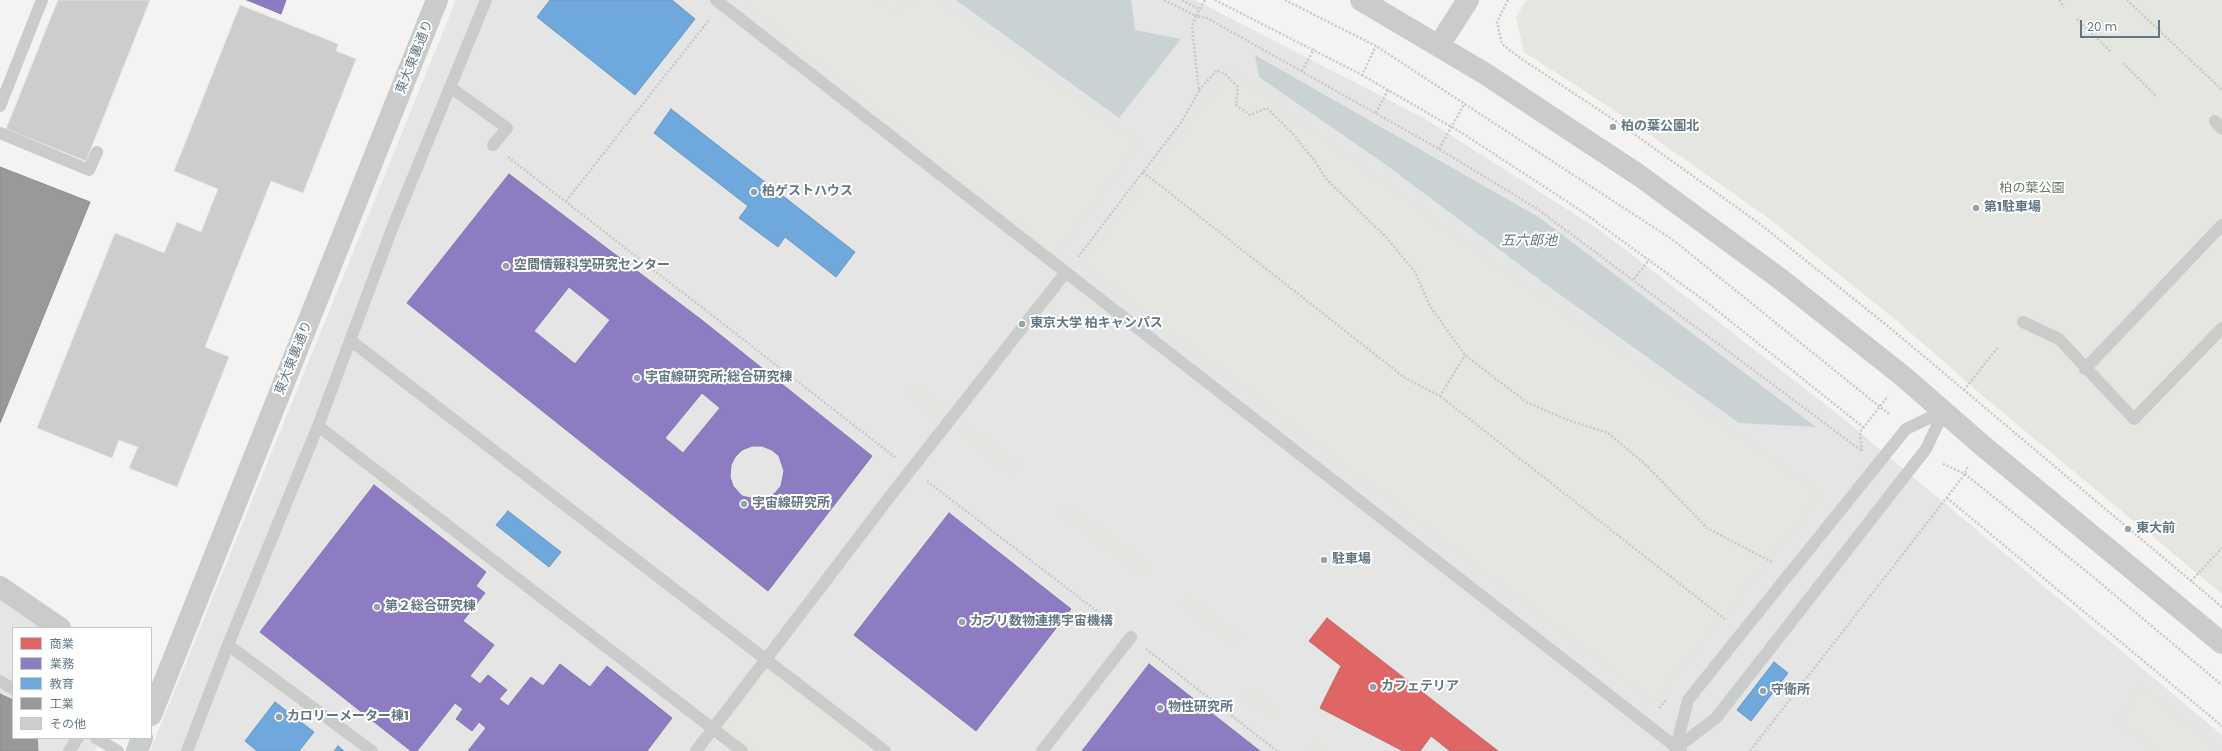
<!DOCTYPE html>
<meta charset="utf-8">
<style>
body{margin:0}
#map{position:relative;width:2222px;height:751px;overflow:hidden;background:#f4f3f1;font-family:Poppins,"Noto Sans JP",sans-serif}
canvas{display:block}
.legend{position:absolute;left:12px;top:627px;width:140px;height:112px;box-sizing:border-box;background:#fff;border:1px solid #c0c9cd;margin:0;padding:5px 7px;list-style:none;font-size:12px;color:#627783}
.legend li{display:flex;align-items:center;gap:8px;height:20px}
.legend b{width:20px;border:1px solid #c0c9cd}
.scale{position:absolute;left:2080px;top:20px;width:80px;height:18px;box-sizing:border-box;border:2px solid #627783;border-top:0;padding-left:5px;font-size:12px;line-height:14px;white-space:nowrap;color:#627783;-webkit-text-stroke:3px #fff;paint-order:stroke}
</style>
<div id="map">
<canvas width="2222" height="751"></canvas>
<ul class="legend">
<li><b style="height:11px;background:#e06666"></b>商業</li>
<li><b style="height:11px;background:#8e7cc3"></b>業務</li>
<li><b style="height:11px;background:#6fa8dc"></b>教育</li>
<li><b style="height:11px;background:#999"></b>工業</li>
<li><b style="height:11px;background:#cccdcd"></b>その他</li>
</ul>
<div class="scale">20 m</div>
</div>
<script>
const ctx = document.querySelector('canvas').getContext('2d');
ctx.lineJoin = 'round';
function fillPath(path, color) {
  ctx.fillStyle = color;
  ctx.fill(path, 'evenodd');
}
function shape(rows) {
  const path = new Path2D();
  for (const r of rows) {
    path.moveTo(r[0], r[1]);
    for (let i = 2; i < r.length; i += 2) path.lineTo(r[i], r[i + 1]);
  }
  return path;
}
function trace(path, color, width, dash) {
  ctx.strokeStyle = color;
  ctx.lineWidth = width;
  ctx.lineCap = dash ? 'butt' : 'round';
  ctx.setLineDash(dash || []);
  ctx.stroke(path);
}
function drawText(font, color, halo, rows, align = 'center') {
  ctx.font = font + ' Poppins,"Noto Sans JP",sans-serif';
  ctx.lineWidth = 4;
  ctx.setLineDash([]);
  ctx.textBaseline = 'middle';
  ctx.strokeStyle = halo;
  ctx.fillStyle = color;
  for (const [text, x, y, turn = 0] of rows) {
    ctx.save();
    ctx.translate(x, y);
    ctx.rotate((+turn || 0) * Math.PI / 180);
    ctx.textAlign = isNaN(turn) ? turn : align;
    if (halo) ctx.strokeText(text, 0, 0);
    ctx.fillText(text, 0, 0);
    ctx.restore();
  }
}
const built = shape([
 [456,0,1195,0,1422,117,1601,231,1840,416,2222,735,2222,751,150,751],
 [0,601,42,628,13,628,13,738,100,738,95,751,0,751]
]);
const green = shape([
 [748,0,876,0,895,13,913,0,937,0,1139,143,1055,255,745,4],
 [1527,0,2222,0,2222,594,1984,397,1895,319,1767,217,1620,114,1524,52,1516,17],
 [1230,70,1464,242,1822,494,1654,702,1081,264],
 [910,384,943,409,936,418,904,392],
 [967,426,1020,466,1014,475,960,434],
 [1068,505,1149,566,1143,574,1062,513],
 [1187,597,1241,637,1235,646,1181,605],
 [767,670,872,751,754,751,723,727],
 [2142,687,2221,751,2156,751,2117,720],
 [1249,689,1276,710,1271,718,1243,697],
 [1314,741,1328,751,1312,751,1309,749]
]);
const water = shape([
 [956,0,1131,0,1135,30,1181,39,1119,118],
 [1255,55,1540,218,1816,427,1739,423,1548,286,1385,164,1259,77]
]);
const shops = shape([
 [1327,618,1498,751,1450,751,1431,736,1420,751,1403,751,1320,708,1341,666,1309,641,1327,618]
]);
const offices = shape([
 [247,0,286,0,281,14,247,0],
 [509,174,703,321,872,456,768,591,407,303,509,174],
 [569,287,610,320,575,364,534,331,569,287],
 [702,393,720,408,683,453,665,438,702,393],
 [752,446,762,446,772,450,779,456,784,471,781,486,775,493,768,498,759,500,742,496,733,486,730,477,731,465,735,457,742,450,752,446],
 [374,485,486,572,476,586,485,593,463,621,494,645,470,676,480,684,488,675,507,690,499,699,508,706,531,677,543,686,560,664,590,687,607,666,672,718,647,751,468,751,486,728,479,722,472,731,456,719,463,709,455,703,417,751,411,751,260,632,374,485],
 [949,513,1071,609,976,731,854,635,949,513],
 [1149,664,1260,751,1082,751,1149,664]
]);
const schools = shape([
 [550,0,672,0,695,19,635,95,537,17,550,0],
 [671,109,855,252,836,277,785,237,778,247,739,218,748,206,654,133,671,109],
 [508,511,561,552,549,567,496,525,508,511],
 [1774,662,1788,673,1751,721,1737,710,1774,662],
 [275,702,314,732,299,751,257,751,245,741,275,702],
 [338,746,344,751,334,751,338,746]
]);
const industry = shape([
 [0,167,90,202,0,423,0,167],
 [0,694,13,700,13,738,37,738,38,751,0,751,0,694]
]);
const building = shape([
 [58,0,150,0,86,161,6,129,58,0],
 [240,5,338,44,336,51,356,59,303,193,271,181,205,347,229,357,177,487,129,468,138,447,119,440,112,458,37,428,115,233,164,253,177,222,201,232,218,189,174,171,240,5]
]);
const path = shape([
 [1164,0,1196,16,1205,0],
 [1182,0,1199,9],
 [1215,0,1362,75,1376,46],
 [1285,0,1376,46,1673,240,1890,415],
 [1508,0,1497,22,1502,44,1520,58,1616,121,1760,224,1889,327,2222,607],
 [2059,0,2064,7],
 [2127,0,2222,90],
 [2077,19,2110,51],
 [2123,63,2156,96],
 [1302,71,1314,49],
 [1362,75,1462,133,1580,210,1709,304,1863,427],
 [1199,90,1217,70,1226,75,1238,87,1236,105,1250,115,1267,108,1292,133,1315,161,1326,179,1386,237,1415,272,1430,306,1465,355,1526,402,1568,420,1608,433,1645,464,1707,528,1772,562],
 [1376,113,1388,90],
 [1439,149,1465,103],
 [508,157,896,458],
 [1143,172,1405,378,1440,396,1465,355],
 [566,201,709,20],
 [1078,257,1182,121,1199,91,1192,27,1196,16,1207,18,1439,149,1536,208,1862,451],
 [1634,279,1649,260],
 [1964,390,1999,346],
 [1440,396,1726,620],
 [1862,451,1860,432,1888,396],
 [1943,464,1965,474,2092,576,2222,685],
 [927,481,1115,625],
 [1947,498,2222,726],
 [2191,581,2222,548],
 [1146,649,1277,751],
 [1659,708,1667,699],
 [1750,751,1965,474,1968,465]
]);
const service = shape([
 [716,0,1681,751],
 [450,87,507,128,493,145],
 [0,106,42,0],
 [2215,121,2222,129],
 [0,133,89,170,97,152],
 [2023,322,2059,339,2134,419,2222,328],
 [350,340,885,751],
 [2085,369,2222,225],
 [318,426,742,751],
 [228,645,372,751],
 [0,681,13,689],
 [96,738,118,751],
 [1676,747,1688,700,1732,645,1906,429,1944,411],
 [1675,749,1716,718,1926,449,1944,411],
 [69,751,78,738],
 [187,751,228,645,318,426,393,226,486,0],
 [696,751,891,495,1066,272],
 [1042,751,1131,637]
]);
const minor = shape([
 [0,587,60,628],
 [151,715,437,0],
 [137,751,142,738]
]);
const tertiary = shape([
 [1361,0,1484,73,1640,176,1779,278,1904,377,1983,446,2222,643],
 [1439,45,1468,0]
]);
const markers = [
 [1613,127,4,"#95a2aa"],
 [754,192,4,"#95a2aa"],
 [1976,208,4,"#95a2aa"],
 [506,266,4,"#95a2aa"],
 [1022,324,4,"#95a2aa"],
 [637,378,4,"#95a2aa"],
 [744,504,4,"#95a2aa"],
 [2128,529,4,"#95a2aa"],
 [1324,560,4,"#95a2aa"],
 [377,607,4,"#95a2aa"],
 [962,622,4,"#95a2aa"],
 [1373,687,4,"#95a2aa"],
 [1763,691,4,"#95a2aa"],
 [1160,708,4,"#95a2aa"],
 [279,717,4,"#95a2aa"]
];
const streetNames = [
 ["東大東裏通り",415,57,-68],
 ["東大東裏通り",294,358,-68]
];
const poiNames = [
 ["柏の葉公園北",1621,127],
 ["柏ゲストハウス",762,192],
 ["第1駐車場",1984,208],
 ["空間情報科学研究センター",514,266],
 ["東京大学 柏キャンパス",1030,324],
 ["宇宙線研究所;総合研究棟",645,378],
 ["宇宙線研究所",752,504],
 ["東大前",2136,529],
 ["駐車場",1332,560],
 ["第２総合研究棟",385,607],
 ["カブリ数物連携宇宙機構",970,622],
 ["カフェテリア",1381,687],
 ["守衛所",1771,691],
 ["物性研究所",1168,708],
 ["カロリーメーター棟1",287,717]
];
const parkNames = [
 ["柏の葉公園",2032,189]
];
const waterNames = [
 ["五六郎池",1529,241]
];
fillPath(built, '#e4e5e4');
fillPath(green, '#e4e6df');
fillPath(water, '#c9d3d4');
fillPath(shops, '#e06666');
trace(shops, '#ba6b6f', 1);
fillPath(offices, '#8e7cc3');
trace(offices, '#817ab0', 1);
fillPath(schools, '#6fa8dc');
trace(schools, '#6b99c1', 1);
fillPath(industry, '#999');
trace(industry, '#888f92', 1);
fillPath(building, '#cccdcd');
trace(building, '#e3e2e1', 1);
trace(path, '#c9c9ca', 2.5, [2, 2]);
trace(service, '#cacccc', 12);
trace(minor, '#cacccc', 22);
trace(tertiary, '#cacccc', 22);
for (const [x, y, r, color] of markers) {
  const dot = new Path2D();
  dot.arc(x, y, r, 0, 2 * Math.PI);
  ctx.fillStyle = color;
  ctx.fill(dot);
  trace(dot, '#fff', 1.5);
}
drawText('13px', '#627783', '#fff', streetNames);
drawText('bold 13px', '#627783', '#fff', poiNames, 'left');
drawText('13px', '#687a61', '#fff', parkNames);
drawText('italic 14px', '#5e7b80', '#fff', waterNames);
</script>
